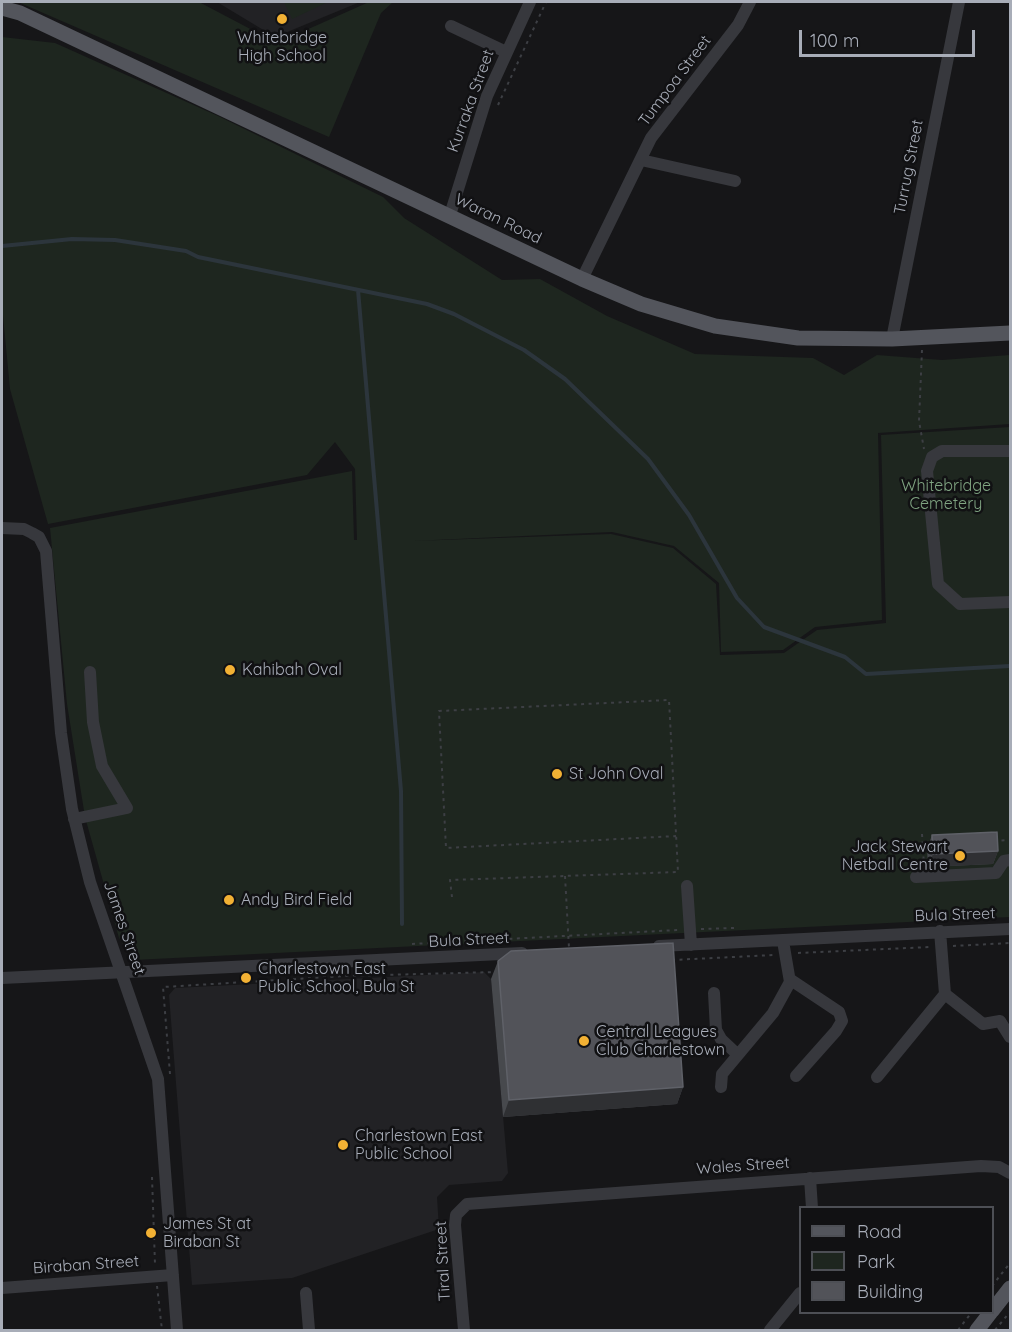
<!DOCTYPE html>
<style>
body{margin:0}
#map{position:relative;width:1012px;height:1332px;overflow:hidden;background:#161618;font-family:Quicksand,sans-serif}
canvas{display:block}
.frame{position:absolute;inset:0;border:3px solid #a8adb8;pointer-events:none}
.legend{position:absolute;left:799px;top:1206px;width:195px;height:108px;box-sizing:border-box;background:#111113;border:2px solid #4d4f55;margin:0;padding:8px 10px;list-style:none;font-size:18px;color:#a8adb8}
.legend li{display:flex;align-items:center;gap:12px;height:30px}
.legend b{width:30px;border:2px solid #4d4f55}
.scale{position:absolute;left:799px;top:30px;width:176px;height:27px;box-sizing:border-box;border:3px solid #a8adb8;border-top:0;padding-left:8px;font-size:18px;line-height:21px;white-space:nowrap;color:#a8adb8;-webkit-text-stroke:4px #111113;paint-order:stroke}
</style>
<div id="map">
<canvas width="1012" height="1332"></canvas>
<div class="frame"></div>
<ul class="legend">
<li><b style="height:8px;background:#53555c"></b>Road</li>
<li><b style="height:16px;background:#1e261f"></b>Park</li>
<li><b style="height:16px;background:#525359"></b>Building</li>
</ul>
<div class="scale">100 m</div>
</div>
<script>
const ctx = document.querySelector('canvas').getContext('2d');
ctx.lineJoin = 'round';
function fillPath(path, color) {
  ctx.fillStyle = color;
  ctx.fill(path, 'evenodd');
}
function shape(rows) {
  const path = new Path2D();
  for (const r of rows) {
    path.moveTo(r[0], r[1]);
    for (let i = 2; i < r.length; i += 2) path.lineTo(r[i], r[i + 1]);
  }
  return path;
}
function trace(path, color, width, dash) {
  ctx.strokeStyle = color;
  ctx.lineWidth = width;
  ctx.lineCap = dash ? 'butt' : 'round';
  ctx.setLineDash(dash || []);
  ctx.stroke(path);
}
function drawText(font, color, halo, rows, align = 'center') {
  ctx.font = font + ' Quicksand,sans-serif';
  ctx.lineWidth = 5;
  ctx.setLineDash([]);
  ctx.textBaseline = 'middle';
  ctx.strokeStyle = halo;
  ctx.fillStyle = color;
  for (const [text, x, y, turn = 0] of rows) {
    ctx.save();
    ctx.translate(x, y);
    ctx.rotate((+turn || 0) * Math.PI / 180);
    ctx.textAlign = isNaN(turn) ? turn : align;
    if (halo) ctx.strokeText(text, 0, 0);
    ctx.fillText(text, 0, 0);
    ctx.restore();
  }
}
const built = shape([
 [217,2,360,2,275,37],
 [484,972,491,979,508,1173,502,1181,449,1185,437,1197,439,1229,292,1278,192,1285,169,995,175,988]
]);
const green = shape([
 [18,2,199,2,277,43,369,2,393,2,381,13,329,137],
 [284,2,328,2,292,19],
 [2,37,55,43,218,116,383,197,404,218,502,280,540,279,607,316,695,354,813,358,844,375,877,355,942,360,1010,355,1010,424,878,433,882,620,815,627,783,650,721,652,719,583,674,546,612,532,412,541,611,534,673,548,716,584,720,655,784,653,817,630,886,623,881,435,1010,427,1010,917,133,960,119,938,85,817,67,704,50,528,352,471,354,540,357,540,355,469,335,442,307,475,48,524,10,389,2,305]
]);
const stream = shape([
 [2,246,72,239,115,240,186,251,198,257,427,304,454,314,524,350,565,379,648,459,689,515,737,598,764,627,845,657,866,674,1010,666],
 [358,290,401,791,402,924]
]);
const path = shape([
 [498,105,546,2],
 [922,350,919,421,924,449],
 [922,834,924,865],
 [994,841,1010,840],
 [565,876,569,948],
 [452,897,450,880,678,872,669,700,439,711,446,848,676,836],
 [701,929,735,928],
 [412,944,678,930],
 [953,946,1010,943],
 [798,953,930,947],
 [672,960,774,955],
 [170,1074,163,987,345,976,496,972],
 [152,1177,155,1264],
 [157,1286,162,1330],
 [992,1286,1010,1263],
 [958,1330,972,1312],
 [995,1330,1010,1312]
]);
const minor = shape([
 [451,26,506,52],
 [641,160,735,181],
 [450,215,487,96,530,2],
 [582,279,651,138,738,25,750,2],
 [892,339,959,2],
 [1010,451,942,451,932,457,927,471,938,584,960,604,1010,602],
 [2,528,24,529,32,533,39,537,46,551,61,733,72,809,90,882,158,1079,177,1330],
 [74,819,127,808,102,766,93,722,90,672],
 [916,877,996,873,1004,861,1010,860],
 [687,886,691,945],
 [659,946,1010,929],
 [2,978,522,953],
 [791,980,839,1012,842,1021,836,1031,796,1076],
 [714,993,716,1030,721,1039,738,1055],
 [945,994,983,1024,1000,1021,1010,1037],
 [877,1077,945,994,940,931],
 [721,1087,722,1074,773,1013,790,982,783,941],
 [810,1178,812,1208],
 [2,1288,173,1275],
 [306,1293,309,1330],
 [464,1330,455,1225,456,1215,467,1204,981,1166,999,1167,1010,1173],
 [770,1330,800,1293]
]);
const major = shape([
 [2,8,20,13,582,279,641,304,715,326,798,338,892,339,1010,333],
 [992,1311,1010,1288],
 [977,1330,991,1312]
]);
const wall = shape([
 [932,835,998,851,993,864,928,867,927,849],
 [498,961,683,1087,677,1104,503,1117,491,979]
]);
const shadedWall = shape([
 [998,851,993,864,928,867,933,854],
 [683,1087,677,1104,503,1117,509,1100]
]);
const building = shape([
 [997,832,998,851,933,854,932,835,997,832],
 [673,943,683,1087,509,1100,498,961,511,951,673,943]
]);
const markers = [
 [282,19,6,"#f2b134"],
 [230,670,6,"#f2b134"],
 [557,774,6,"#f2b134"],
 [960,856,6,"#f2b134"],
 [229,900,6,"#f2b134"],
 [246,978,6,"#f2b134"],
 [584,1041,6,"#f2b134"],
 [343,1145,6,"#f2b134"],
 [151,1233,6,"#f2b134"]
];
const poiNames = [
 ["Whitebridge",282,38,"center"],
 ["High School",282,56,"center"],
 ["Kahibah Oval",242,670],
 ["St John Oval",569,774],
 ["Jack Stewart",948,847,"right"],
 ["Netball Centre",948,865,"right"],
 ["Andy Bird Field",241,900],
 ["Charlestown East",258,969],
 ["Public School, Bula St",258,987],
 ["Central Leagues",596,1032],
 ["Club Charlestown",596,1050],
 ["Charlestown East",355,1136],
 ["Public School",355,1154],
 ["James St at",163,1224],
 ["Biraban St",163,1242]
];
const streetNames = [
 ["Tumpoa Street",675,81,-53],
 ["Kurraka Street",471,101,-70],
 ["Turrug Street",909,167,-79],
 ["Waran Road",498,219,26],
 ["Bula Street",955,915,-2],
 ["James Street",124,928,71],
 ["Bula Street",469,940,-3],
 ["Wales Street",743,1166,-4],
 ["Tiral Street",443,1261,-93],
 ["Biraban Street",86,1265,-4]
];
const parkNames = [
 ["Whitebridge",946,486],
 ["Cemetery",946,504]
];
fillPath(built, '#222225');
fillPath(green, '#1e261f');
trace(stream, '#2c353c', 4);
trace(path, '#3d3f44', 2, [3, 4.5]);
trace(minor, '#37383d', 12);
trace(major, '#53555c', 15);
fillPath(wall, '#47494d');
fillPath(shadedWall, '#2f3033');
fillPath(building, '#525359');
trace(building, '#5f6168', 1.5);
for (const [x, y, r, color] of markers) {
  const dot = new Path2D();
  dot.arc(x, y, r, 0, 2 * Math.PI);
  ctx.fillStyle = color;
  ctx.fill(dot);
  trace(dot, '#111113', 2);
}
drawText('16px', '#a8adb8', '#111113', poiNames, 'left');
drawText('16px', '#a8adb8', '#111113', streetNames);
drawText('16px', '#7fa381', '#111113', parkNames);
</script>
